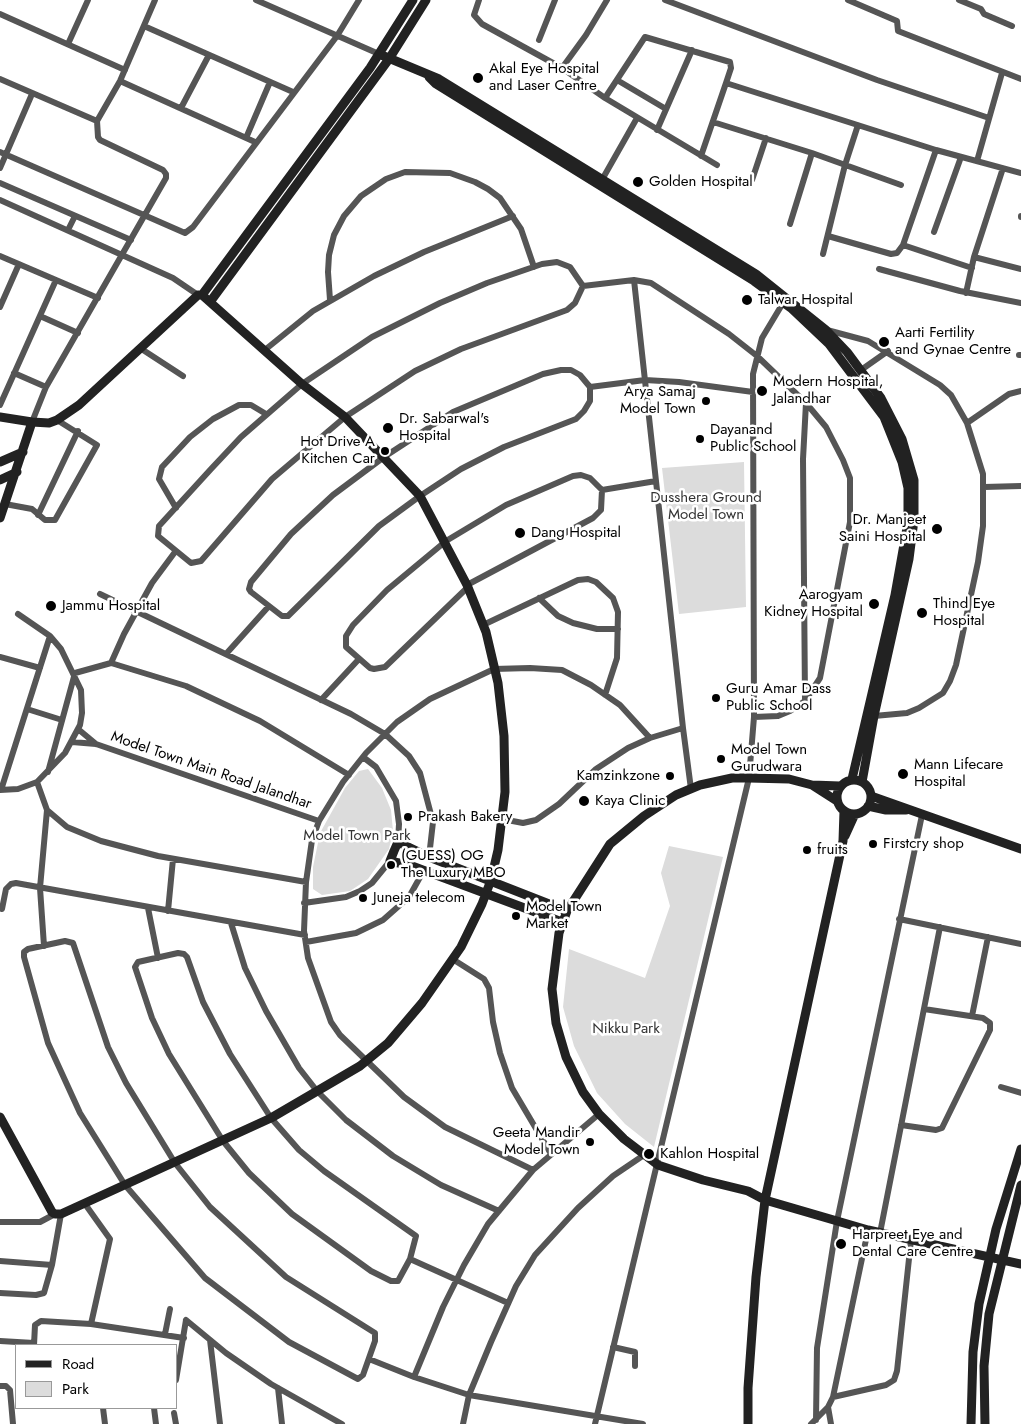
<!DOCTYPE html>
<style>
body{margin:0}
#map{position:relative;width:1021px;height:1424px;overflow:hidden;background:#fff;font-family:Jost,sans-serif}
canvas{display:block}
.legend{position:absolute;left:15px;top:1344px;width:162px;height:65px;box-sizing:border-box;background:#fff;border:1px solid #999;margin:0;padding:6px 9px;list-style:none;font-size:15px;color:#000}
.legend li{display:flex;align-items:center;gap:10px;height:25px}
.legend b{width:25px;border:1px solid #999}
</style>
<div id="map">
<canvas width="1021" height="1424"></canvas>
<ul class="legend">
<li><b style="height:6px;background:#222"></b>Road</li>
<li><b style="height:14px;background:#dcdcdc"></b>Park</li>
</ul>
</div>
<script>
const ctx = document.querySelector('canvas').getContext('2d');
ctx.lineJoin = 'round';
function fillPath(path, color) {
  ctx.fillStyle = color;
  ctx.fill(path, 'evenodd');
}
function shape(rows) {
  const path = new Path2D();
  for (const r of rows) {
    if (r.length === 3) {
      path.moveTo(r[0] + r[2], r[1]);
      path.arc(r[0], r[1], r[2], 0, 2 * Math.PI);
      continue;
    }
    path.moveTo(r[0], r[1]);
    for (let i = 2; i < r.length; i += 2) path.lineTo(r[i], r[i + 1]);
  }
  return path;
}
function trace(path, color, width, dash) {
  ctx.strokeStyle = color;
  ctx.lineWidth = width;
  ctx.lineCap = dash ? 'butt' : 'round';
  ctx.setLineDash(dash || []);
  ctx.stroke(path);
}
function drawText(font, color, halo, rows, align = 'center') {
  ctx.font = font + ' Jost,sans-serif';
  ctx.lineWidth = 5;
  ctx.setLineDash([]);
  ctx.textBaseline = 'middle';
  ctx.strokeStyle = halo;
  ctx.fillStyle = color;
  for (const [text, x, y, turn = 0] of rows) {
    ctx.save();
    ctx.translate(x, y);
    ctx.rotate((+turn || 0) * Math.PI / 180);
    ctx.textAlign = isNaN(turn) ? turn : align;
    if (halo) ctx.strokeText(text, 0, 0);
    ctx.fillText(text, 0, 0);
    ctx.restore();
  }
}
const green = shape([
 [744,462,746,607,679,614,662,468],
 [368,769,382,788,391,810,393,831,389,849,368,879,350,891,322,895,313,889,313,867,320,833,345,788,359,771],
 [669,846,723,857,654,1147,625,1124,597,1093,574,1046,563,1007,569,949,645,978,670,906,661,873]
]);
const street = shape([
 [256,0,379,54],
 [479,0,474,15,482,24,562,68,605,98,717,165],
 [665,0,877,80,989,118],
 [848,0,897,21,898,31,1021,79],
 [959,0,981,9,984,14,1012,26],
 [0,14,125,70],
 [144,26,293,92],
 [539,40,555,0],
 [68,44,88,0],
 [562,68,586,35,607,0],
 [0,79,97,121,120,81,155,0],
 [617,80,666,109],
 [120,81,255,142],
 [726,83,936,150,1021,173],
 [605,98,645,37,730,62,731,68,726,83,701,156],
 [181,108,209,55],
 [713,122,812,153,901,185],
 [657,130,692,50],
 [246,138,270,82],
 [936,150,903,245,972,268],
 [0,152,185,233,193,227,337,36,359,0],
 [977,161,1002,73],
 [0,168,32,94],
 [603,178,637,118],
 [752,180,766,138],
 [0,183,131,240],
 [0,200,173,278,198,295],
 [1021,217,1021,216],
 [790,224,812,153],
 [68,230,75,216],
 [934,232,961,157],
 [828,236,891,254,897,253,903,245],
 [823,254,845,165,858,125],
 [0,256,98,298],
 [974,257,1021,269],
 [557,262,570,267,583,286,575,303,567,310,461,349,415,371,345,417,272,479,201,561,191,563,158,536,159,526,211,469,241,437,302,384,372,337,440,303,487,283,542,264,557,262],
 [879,269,960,291,1021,303],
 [634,280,683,728,691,789],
 [583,286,634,280,651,283,729,334,757,356,806,403,826,427,843,460,850,478,850,522,820,678,805,701,790,711,778,716,754,717],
 [966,293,974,257,1003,168],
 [330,300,328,272,329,255,334,235,344,216,361,196,386,179,405,172,450,173,475,182,488,189,500,198,521,229,534,267],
 [0,307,19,264],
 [40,316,78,333],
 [827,330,868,341,940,385,951,395,967,423,983,474,983,526,978,562,956,665,950,681,943,693,919,708,907,713,874,716],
 [140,348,183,376],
 [266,349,313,311,374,276,424,252,513,216],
 [1019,355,1021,355],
 [561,370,571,370,580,375,590,387,590,401,584,411,576,419,504,447,461,469,420,496,379,526,288,616,282,616,251,592,249,589,251,582,291,534,333,495,384,457,453,412,543,374,561,370],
 [861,370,888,351],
 [14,373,46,387],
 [590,387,645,380,679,382,753,392],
 [0,405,56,280],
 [32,422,46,387,166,178,166,174,163,170,100,140,98,137,97,121],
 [967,423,1009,394,1021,391],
 [984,487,1021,486],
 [602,490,656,481],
 [5,504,32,509,45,520,55,520,97,445,57,420],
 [176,508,159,479,162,467,190,437,213,419,239,405,251,405,266,414],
 [38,515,78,431],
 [467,585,593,518,601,510,602,490,590,478,581,475,573,476,506,505,446,541,387,590,353,625,346,636,346,647,370,668,374,669,385,667,468,587],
 [100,594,351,714,385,734,409,756,420,773,433,822,429,857],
 [539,598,558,616,573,623,597,629,618,629],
 [483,625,578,580,588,579,596,582,613,598,618,612,617,658,605,695],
 [226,654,269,606],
 [0,657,40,668],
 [111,663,124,634,152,583,175,552],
 [321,700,359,659],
 [805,700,803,459,806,403],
 [27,709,62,720],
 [78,729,96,744],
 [72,742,96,744,319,821],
 [363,757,376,767,396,801,399,824,398,842],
 [48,772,75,673,111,663,186,686,260,721,349,775],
 [37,782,47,810,67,827,101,841,158,856,306,882],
 [0,790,18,789,37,782,65,753,80,725,82,713,81,690,61,649,50,636,18,614],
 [1,790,50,636],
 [502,819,523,823,536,820,559,804,596,769,628,748,650,738,683,728],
 [304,903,346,897,360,891,372,883,390,861],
 [148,908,158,958],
 [2,909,6,889,11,884,16,883,305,935],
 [168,911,173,859],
 [899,919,1021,944],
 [231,923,245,968,266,1011,299,1068,317,1091,346,1120,393,1156,441,1185,499,1211],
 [65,941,73,943,108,1047,126,1083,175,1163,210,1207,286,1277,375,1333,375,1341,363,1375,358,1379,289,1342,205,1278,125,1185,80,1113,48,1043,24,957,24,952,28,949,65,941],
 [306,942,356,933,383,920,409,897,424,870],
 [44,946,40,888,47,810],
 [178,953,184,954,187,957,203,1002,230,1054,271,1118,299,1150,324,1171,416,1236,410,1259,398,1281,391,1281,371,1271,292,1214,249,1173,223,1141,169,1054,152,1018,135,967,138,962,178,953],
 [454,960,484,979,489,988,493,1022,500,1053,512,1088,551,1154],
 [972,1016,988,937],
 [1001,1087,1021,1093],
 [901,1125,936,1130,942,1128,990,1030,990,1023,983,1018,924,1009],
 [533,1170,445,1127,404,1097,340,1035,331,1022,308,958,304,931,306,882,312,840,319,821,343,782,366,753,397,722,430,699,494,669,530,668,562,670,591,685,620,705,650,738],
 [85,1204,110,1239,91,1324],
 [0,1222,40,1222,55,1214],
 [880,1233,940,927],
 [410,1259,508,1303],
 [0,1261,52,1265],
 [0,1293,36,1295,44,1293,52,1265,61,1214],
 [186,1320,226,1353,271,1384,342,1424],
 [165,1334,170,1309],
 [210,1340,220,1424],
 [0,1341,34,1343],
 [34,1345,35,1325,41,1321,91,1324,184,1338],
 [613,1347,635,1352,635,1366],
 [369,1359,414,1377,469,1395,643,1424],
 [414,1377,443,1307,464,1265,488,1224,533,1170,599,1114],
 [176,1380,186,1320],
 [0,1386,6,1386,10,1390,13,1424],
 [278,1388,282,1424],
 [833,1397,886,1385,894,1380,897,1371,911,1240],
 [828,1407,831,1424],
 [103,1408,105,1424],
 [154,1408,156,1424],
 [174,1413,176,1424],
 [816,1420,817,1348,837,1221,922,815],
 [463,1424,469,1395,491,1342,516,1286,535,1255,578,1208,613,1176,644,1155],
 [595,1424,749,778,754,717,753,374,762,338,783,303],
 [811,1424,828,1407,833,1397,868,1230]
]);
const secondary = shape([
 [379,54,439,79,756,274,826,330,847,352,881,398,902,439,914,480,914,520,909,559,874,716,862,782],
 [429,77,436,84,754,281,791,308,829,344,884,417,902,462,908,488,908,522,895,595,852,779],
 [202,295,370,68,413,0],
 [210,302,389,59,426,0],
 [0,417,32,422,49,423,57,420,79,405,198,295,202,295,302,384,345,417,420,496,467,585,486,632,498,683,504,736,505,792,498,850,491,880,482,904,461,947,422,1003,388,1043,360,1066,271,1118,61,1214,55,1214,52,1212,0,1117],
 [0,462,23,452],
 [0,480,17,472],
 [0,518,32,422],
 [854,797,17],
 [812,785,837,801],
 [840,786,812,785,789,779,749,778,732,778,700,785,676,795,644,816,610,844,567,911,559,933,552,989,556,1023,566,1057,583,1092,599,1114,624,1139,658,1165,703,1180,748,1191,765,1200,868,1230,1021,1264],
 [871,796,1021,849],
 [868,806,886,810,906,810],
 [845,836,855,814],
 [562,922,412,866,390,861,394,851,398,842,429,857,567,911],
 [748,1424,748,1388,756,1277,765,1200,843,841,844,811],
 [971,1424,973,1352,979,1304,996,1229,1021,1149],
 [985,1424,984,1366,989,1314,1021,1185]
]);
const markers = [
 [478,78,6,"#000"],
 [638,182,6,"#000"],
 [747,300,6,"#000"],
 [884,342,6,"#000"],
 [762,391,6,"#000"],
 [706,401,5,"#000"],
 [388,428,6,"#000"],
 [700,439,5,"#000"],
 [385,451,5,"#000"],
 [937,529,6,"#000"],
 [520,533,6,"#000"],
 [874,604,6,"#000"],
 [51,606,6,"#000"],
 [922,613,6,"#000"],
 [716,698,5,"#000"],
 [721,759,5,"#000"],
 [903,774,6,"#000"],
 [670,776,5,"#000"],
 [584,801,6,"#000"],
 [408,817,5,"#000"],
 [873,844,5,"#000"],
 [807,850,5,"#000"],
 [391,865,5,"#000"],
 [363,898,5,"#000"],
 [516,916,5,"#000"],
 [590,1142,5,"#000"],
 [649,1154,6,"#000"],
 [841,1244,6,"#000"]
];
const poiNames = [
 ["Akal Eye Hospital",489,69],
 ["and Laser Centre",489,86],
 ["Golden Hospital",649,182],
 ["Talwar Hospital",758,300],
 ["Aarti Fertility",895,333],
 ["and Gynae Centre",895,350],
 ["Modern Hospital,",773,382],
 ["Jalandhar",773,399],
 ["Arya Samaj",696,392,"right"],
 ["Model Town",696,409,"right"],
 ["Dr. Sabarwal's",399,419],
 ["Hospital",399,436],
 ["Dayanand",710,430],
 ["Public School",710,447],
 ["Hot Drive A",375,442,"right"],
 ["Kitchen Car",375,459,"right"],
 ["Dr. Manjeet",926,520,"right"],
 ["Saini Hospital",926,537,"right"],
 ["Dang Hospital",531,533],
 ["Aarogyam",863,595,"right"],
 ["Kidney Hospital",863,612,"right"],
 ["Thind Eye",933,604],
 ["Hospital",933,621],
 ["Jammu Hospital",62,606],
 ["Guru Amar Dass",726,689],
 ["Public School",726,706],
 ["Model Town",731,750],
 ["Gurudwara",731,767],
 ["Mann Lifecare",914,765],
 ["Hospital",914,782],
 ["Kamzinkzone",660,776,"right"],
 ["Kaya Clinic",595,801],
 ["Prakash Bakery",418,817],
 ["Firstcry shop",883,844],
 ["fruits",817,850],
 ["(GUESS) OG",401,856],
 ["The Luxury MBO",401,873],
 ["Juneja telecom",373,898],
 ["Model Town",526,907],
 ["Market",526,924],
 ["Geeta Mandir",580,1133,"right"],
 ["Model Town",580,1150,"right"],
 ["Kahlon Hospital",660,1154],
 ["Harpreet Eye and",852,1235],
 ["Dental Care Centre",852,1252]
];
const parkNames = [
 ["Dusshera Ground",706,498],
 ["Model Town",706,515],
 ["Model Town Park",357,836],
 ["Nikku Park",626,1029]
];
const streetNames = [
 ["Model Town Main Road Jalandhar",211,771,19]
];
fillPath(green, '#dcdcdc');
trace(street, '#555', 6);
trace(secondary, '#222', 9);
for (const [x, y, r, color] of markers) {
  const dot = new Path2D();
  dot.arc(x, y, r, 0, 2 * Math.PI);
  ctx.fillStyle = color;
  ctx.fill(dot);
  trace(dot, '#fff', 2);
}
drawText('15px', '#000', '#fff', poiNames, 'left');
drawText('15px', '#333', '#fff', parkNames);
drawText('15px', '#000', '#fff', streetNames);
</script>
